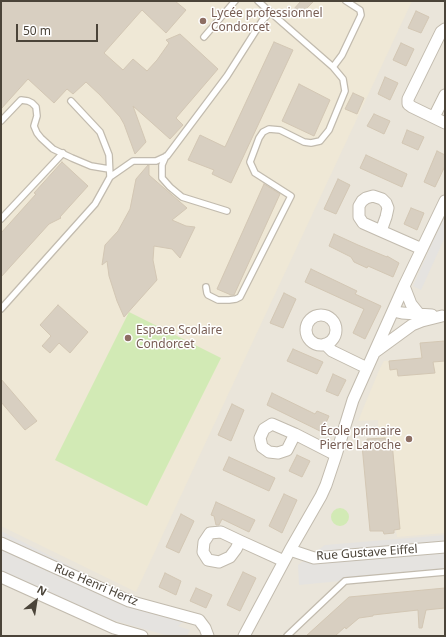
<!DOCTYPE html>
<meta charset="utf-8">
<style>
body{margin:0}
#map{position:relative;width:446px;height:637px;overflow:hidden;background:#f6f3ec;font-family:"Noto Sans",sans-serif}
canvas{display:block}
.frame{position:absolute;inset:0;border:2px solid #4b4439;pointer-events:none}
.north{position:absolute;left:16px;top:581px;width:40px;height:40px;-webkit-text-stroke:3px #fff;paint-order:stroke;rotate:30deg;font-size:11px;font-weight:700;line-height:16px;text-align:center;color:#4b4439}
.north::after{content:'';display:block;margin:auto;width:14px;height:18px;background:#4b4439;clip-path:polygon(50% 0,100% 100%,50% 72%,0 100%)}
.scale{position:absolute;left:16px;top:24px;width:82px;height:18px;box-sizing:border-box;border:2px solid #4b4439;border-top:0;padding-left:5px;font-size:12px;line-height:14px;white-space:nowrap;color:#4b4439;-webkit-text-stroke:3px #fff;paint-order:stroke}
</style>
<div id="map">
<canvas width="446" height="637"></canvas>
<div class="frame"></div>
<div class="north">N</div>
<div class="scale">50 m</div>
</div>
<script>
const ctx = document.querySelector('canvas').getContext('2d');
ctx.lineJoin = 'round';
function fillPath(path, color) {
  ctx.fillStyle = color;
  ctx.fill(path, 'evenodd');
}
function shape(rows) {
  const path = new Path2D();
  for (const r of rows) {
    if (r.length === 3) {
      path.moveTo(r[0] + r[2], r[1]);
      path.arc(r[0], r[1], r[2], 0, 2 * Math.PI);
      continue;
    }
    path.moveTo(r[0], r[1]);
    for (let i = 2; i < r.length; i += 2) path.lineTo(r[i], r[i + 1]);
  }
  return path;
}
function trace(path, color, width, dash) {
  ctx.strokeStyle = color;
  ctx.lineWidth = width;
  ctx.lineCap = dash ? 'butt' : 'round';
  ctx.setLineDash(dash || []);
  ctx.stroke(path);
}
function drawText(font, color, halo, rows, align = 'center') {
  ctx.font = font + ' "Noto Sans",sans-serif';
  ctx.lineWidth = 3;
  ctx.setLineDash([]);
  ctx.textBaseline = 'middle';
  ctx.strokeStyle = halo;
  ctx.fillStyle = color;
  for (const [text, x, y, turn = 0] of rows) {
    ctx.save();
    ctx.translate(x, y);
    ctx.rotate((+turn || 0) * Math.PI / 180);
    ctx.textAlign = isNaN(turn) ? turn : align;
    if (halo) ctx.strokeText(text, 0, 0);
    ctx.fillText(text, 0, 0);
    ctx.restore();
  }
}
const residential = shape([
 [1,1,445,1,445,636,1,636]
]);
const education = shape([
 [1,1,412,1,204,446,136,592,1,526],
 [445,341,445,533,397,537,396,530,370,531,362,445,367,444,367,439,379,438,378,420,358,421,380,368,384,361,421,358,420,343]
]);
const green = shape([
 [129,312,221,358,147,506,55,460],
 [340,517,9]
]);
const parking = shape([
 [445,215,445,237,421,290,413,286],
 [1,531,132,597,195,613,178,626,190,630,187,636,169,636,112,620,1,571],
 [445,535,445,571,299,585,298,565,325,545]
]);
const building = shape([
 [1,1,175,1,186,10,166,33,142,10,104,53,123,70,133,59,147,71,157,60,169,43,166,40,180,34,218,69,176,118,183,125,170,139,133,106,146,142,135,154,124,124,120,117,100,95,86,82,73,94,67,89,54,103,28,79,1,109,1,1],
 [301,1,314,1,299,16,293,10,301,1],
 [416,11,429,17,421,33,408,28,416,11],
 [274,42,293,50,231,183,212,174,214,170,188,160,200,135,225,147,274,42],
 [401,43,414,49,406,66,393,60,401,43],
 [385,77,398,83,390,100,378,94,385,77],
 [299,84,330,100,314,136,282,121,299,84],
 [353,93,364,98,357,114,345,109,353,93],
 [374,114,390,121,384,134,367,126,374,114],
 [407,130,424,137,418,150,402,143,407,130],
 [437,151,445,155,445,166,435,187,424,182,437,151],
 [366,155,407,174,402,187,360,168,366,155],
 [62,162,88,186,60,217,61,218,49,224,1,277,1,233,36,194,34,193,62,162],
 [148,165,149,165,149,175,187,208,172,220,186,226,195,227,180,258,172,249,154,246,153,260,157,280,124,317,117,301,109,276,107,261,102,265,105,245,118,231,130,209,136,179,148,165],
 [338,179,350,185,336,214,324,209,338,179],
 [264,184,280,194,234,295,231,295,217,289,264,184],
 [411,208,424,213,417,230,404,224,411,208],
 [334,234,358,245,387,257,387,256,399,263,393,277,368,266,367,268,354,262,351,257,329,246,334,234],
 [311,269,357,291,355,294,381,306,365,339,353,333,364,309,305,282,311,269],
 [284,293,296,299,283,328,270,323,284,293],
 [58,305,88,332,70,353,59,343,50,353,42,346,51,336,40,325,58,305],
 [445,341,445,361,433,362,435,373,398,376,397,369,390,370,389,361,422,358,420,343,445,341],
 [293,349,323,362,317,374,287,361,293,349],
 [333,374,346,380,338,396,326,391,333,374],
 [1,379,37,421,25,430,1,402,1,379],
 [272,393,315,414,317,411,329,416,322,432,267,405,272,393],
 [232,404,244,410,231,441,218,435,232,404],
 [385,438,386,443,392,442,400,529,394,530,394,533,384,534,383,531,370,531,362,445,367,444,367,439,385,438],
 [297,455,310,461,302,477,289,471,297,455],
 [229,457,275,478,269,491,223,470,229,457],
 [284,494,297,500,282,533,269,526,284,494],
 [216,502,255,520,249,532,222,519,219,525,216,525,214,516,211,515,216,502],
 [181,514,194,521,179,553,166,547,181,514],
 [243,572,256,578,240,611,227,605,243,572],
 [165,573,181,581,176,595,159,587,165,573],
 [196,588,212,595,206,608,190,601,196,588],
 [445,588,445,608,426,610,422,628,419,628,418,610,373,615,373,616,359,618,346,629,345,627,335,636,306,636,349,597,445,588]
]);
const service = shape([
 [270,12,333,67],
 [204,37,235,1],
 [1,121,21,100,28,101,32,103,36,107,37,116,34,126,37,133,41,138,53,149,72,158,91,166,109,169],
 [166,156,162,165,162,178,170,187,182,197,227,211],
 [110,177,133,161,156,161,167,156,227,76,262,21,270,12,258,1],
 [1,219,63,153],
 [206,287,207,293,208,295,218,300,229,300,236,299,240,297,291,196,255,173,250,162,259,138,263,132,269,129,280,130,304,142,311,143,320,141,329,130,345,91,343,79,333,67,342,55,361,15,360,10,346,1],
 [1,309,95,204,110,177,109,155,100,132,71,101],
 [287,636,345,581,445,572]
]);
const minor = shape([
 [445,29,441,32,408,99,408,104,412,107,445,123],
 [434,117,445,95],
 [381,231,386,217,388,208,386,203,382,199,373,196,366,198,362,201,359,206,359,217,363,223,381,231,422,249],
 [404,286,411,304,419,314],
 [393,311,402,313,432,315],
 [321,330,15],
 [325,344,332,351,367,368],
 [375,352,412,325,422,321,442,316],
 [295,434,287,450,278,453,269,452,262,447,260,438,264,429,272,424,295,434,336,455],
 [240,541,236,549,230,557,219,562,208,560,203,552,204,542,210,533,221,532,240,541,284,561],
 [1,543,129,601,199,620,205,628,208,636],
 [290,550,314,558,445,547],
 [1,577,114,628,142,636],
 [244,636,290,550,321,496,326,485,336,455,353,400,404,286,445,201]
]);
const markers = [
 [203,21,4,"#8d6e63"],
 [128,338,4,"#8d6e63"],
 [409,439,4,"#8d6e63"]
];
const educationNames = [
 ["Lycée professionnel",211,14],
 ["Condorcet",211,28],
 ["Espace Scolaire",136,331],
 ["Condorcet",136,345],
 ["École primaire",401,432,"right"],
 ["Pierre Laroche",401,446,"right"]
];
const streetNames = [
 ["Rue Gustave Eiffel",367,553,-4],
 ["Rue Henri Hertz",96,585,23]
];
fillPath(residential, '#eae5da');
fillPath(education, '#efe8d6');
fillPath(green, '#d2eab5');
fillPath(parking, '#e5e3e0');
fillPath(building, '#d8cfc1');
trace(building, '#d3c7b4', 1);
trace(service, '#c2bbae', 8);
trace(minor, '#c2bbae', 13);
trace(service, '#fff', 5.5);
trace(minor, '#fff', 11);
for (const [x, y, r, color] of markers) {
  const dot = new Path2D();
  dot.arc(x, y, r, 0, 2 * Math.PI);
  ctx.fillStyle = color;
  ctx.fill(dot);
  trace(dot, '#fff', 1.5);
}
drawText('12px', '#785e54', '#fff', educationNames, 'left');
drawText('12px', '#4b4439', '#fff', streetNames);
</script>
